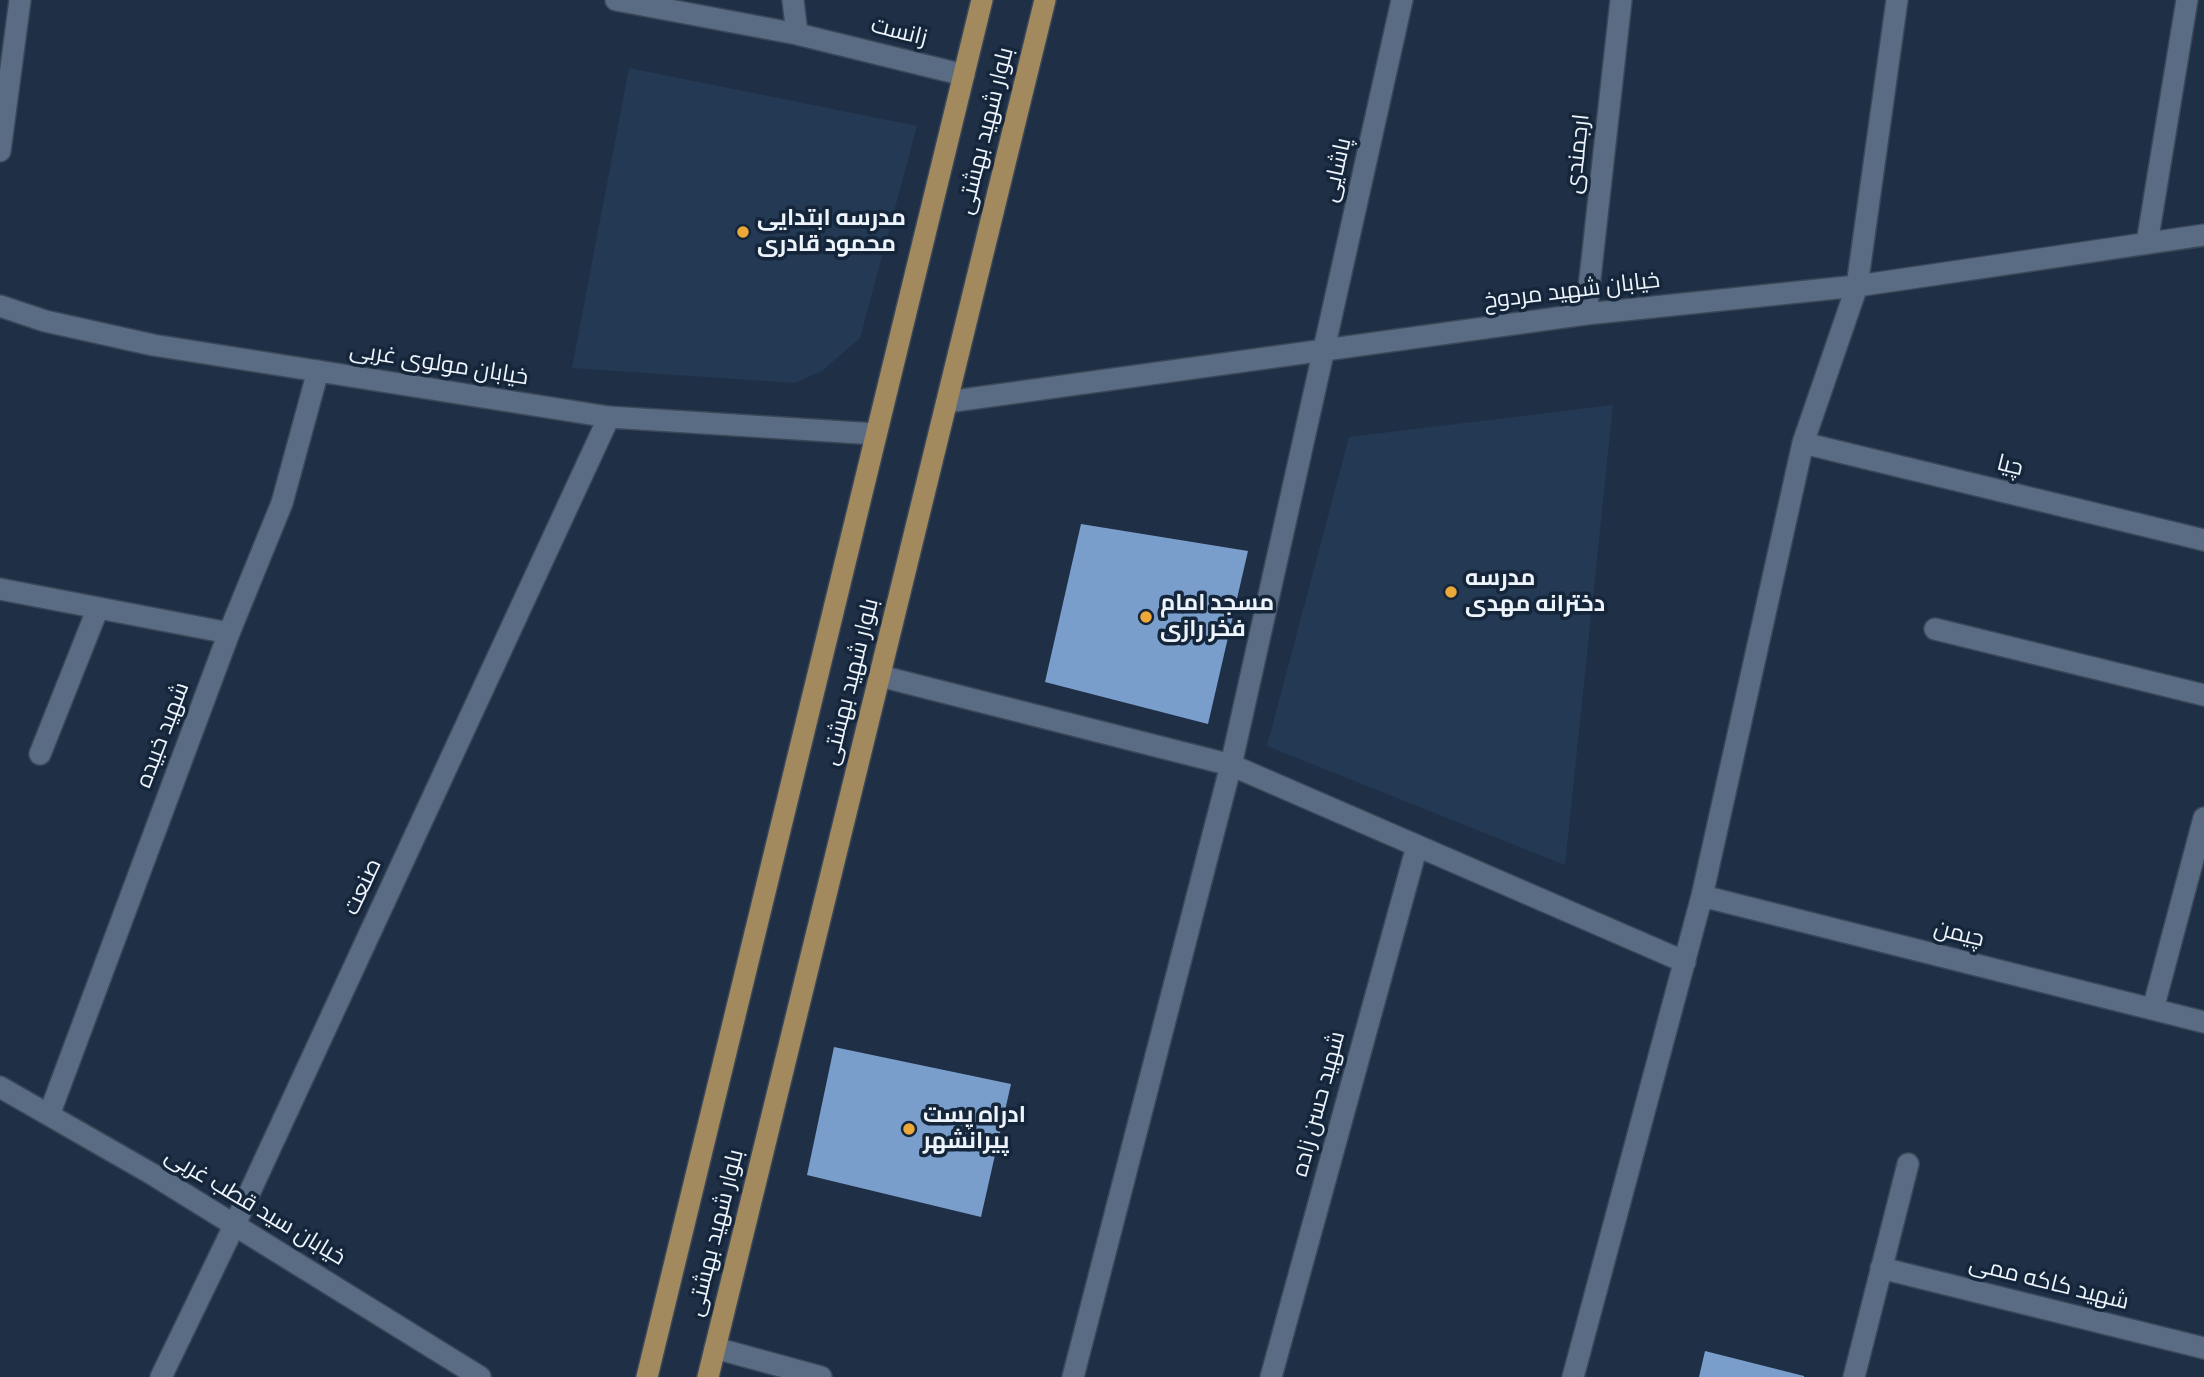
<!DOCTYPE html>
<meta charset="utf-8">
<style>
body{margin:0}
canvas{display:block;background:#1f2f45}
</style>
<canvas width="2204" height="1377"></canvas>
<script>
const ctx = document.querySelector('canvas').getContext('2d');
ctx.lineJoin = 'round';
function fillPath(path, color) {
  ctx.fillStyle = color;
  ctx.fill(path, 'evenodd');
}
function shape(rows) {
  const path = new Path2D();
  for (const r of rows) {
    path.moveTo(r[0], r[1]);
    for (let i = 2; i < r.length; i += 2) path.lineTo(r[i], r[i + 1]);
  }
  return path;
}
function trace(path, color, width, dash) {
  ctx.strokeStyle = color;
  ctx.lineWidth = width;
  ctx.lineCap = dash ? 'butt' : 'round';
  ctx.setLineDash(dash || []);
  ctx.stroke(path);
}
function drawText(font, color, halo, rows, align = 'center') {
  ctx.font = font + ' "Fira Sans Condensed",Cairo,sans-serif';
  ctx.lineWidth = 7;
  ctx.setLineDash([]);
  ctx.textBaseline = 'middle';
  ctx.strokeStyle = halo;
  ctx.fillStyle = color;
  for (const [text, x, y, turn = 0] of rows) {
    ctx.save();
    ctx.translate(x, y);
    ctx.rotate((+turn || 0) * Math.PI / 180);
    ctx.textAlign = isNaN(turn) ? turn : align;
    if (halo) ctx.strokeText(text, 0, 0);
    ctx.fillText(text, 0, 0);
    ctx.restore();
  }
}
const built = shape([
 [629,68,917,126,860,338,822,371,795,383,572,368],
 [1613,405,1565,865,1267,746,1349,437]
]);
const building = shape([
 [1081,524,1248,551,1208,724,1045,682],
 [834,1047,1011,1084,981,1217,807,1175],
 [1705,1351,1804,1376,1804,1377,1699,1377]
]);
const minor = shape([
 [616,0,797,34,964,75],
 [793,0,797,34],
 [0,151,20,0],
 [2147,243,2187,0],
 [0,306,45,321,153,345,609,417,876,434],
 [1586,314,1621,0],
 [947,402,1586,314,1857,286,2204,235],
 [1803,443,2204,540],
 [0,589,229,633],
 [1935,629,2204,695],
 [880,676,1231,765,1685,962],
 [40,754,98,608],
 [1702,896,2204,1022],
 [2153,1009,2204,818],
 [0,1087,152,1174,480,1377],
 [49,1115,229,633,282,503,318,371],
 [1881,1268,2204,1348],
 [715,1348,821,1377],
 [161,1377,235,1224,609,417],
 [1073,1377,1231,765,1402,0],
 [1271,1377,1417,846],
 [1573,1377,1702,896,1803,443,1857,286,1897,0],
 [1854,1377,1908,1164]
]);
const major = shape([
 [647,1377,982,0],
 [708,1377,1045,0]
]);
const markers = [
 [743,232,7,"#eca93a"],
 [1451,592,7,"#eca93a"],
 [1146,617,7,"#eca93a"],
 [909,1129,7,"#eca93a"]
];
const streetNames = [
 ["زانست",899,32,14],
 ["بلوار شهید بهشتی",986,131,-76],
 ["ارجمندی",1578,154,-84],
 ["پاشایی",1337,170,-77],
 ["خیابان شهید مردوخ",1572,291,-7],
 ["خیابان مولوی غربی",439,364,9],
 ["چیا",2010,466,14],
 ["بلوار شهید بهشتی",851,682,-76],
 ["شهید خبیده",163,735,-69],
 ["صنعت",363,887,-65],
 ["چیمن",1959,934,14],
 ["شهید حسن زاده",1319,1104,-75],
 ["خیابان سید قطب غربی",255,1207,31],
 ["بلوار شهید بهشتی",716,1233,-76],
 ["شهید کاکه ممی",2049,1283,14]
];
const poiNames = [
 ["مدرسه ابتدایى",757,219],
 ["محمود قادرى",757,245],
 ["مدرسه",1465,579],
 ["دخترانه مهدی",1465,605],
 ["مسجد امام",1160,604],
 ["فخر رازی",1160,630],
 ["ادراه پست",923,1116],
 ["پیرانشهر",923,1142]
];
fillPath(built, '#243954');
fillPath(building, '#7a9ecc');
trace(minor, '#3a4858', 24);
trace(major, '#3a4858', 24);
trace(minor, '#596c84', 21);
trace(major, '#a3895e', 21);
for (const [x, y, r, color] of markers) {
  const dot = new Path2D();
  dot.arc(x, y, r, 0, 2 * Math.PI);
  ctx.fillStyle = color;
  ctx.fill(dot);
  trace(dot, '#15253a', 2.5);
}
drawText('23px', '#edf4fc', '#15253a', streetNames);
drawText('bold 23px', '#edf4fc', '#15253a', poiNames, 'left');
</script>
